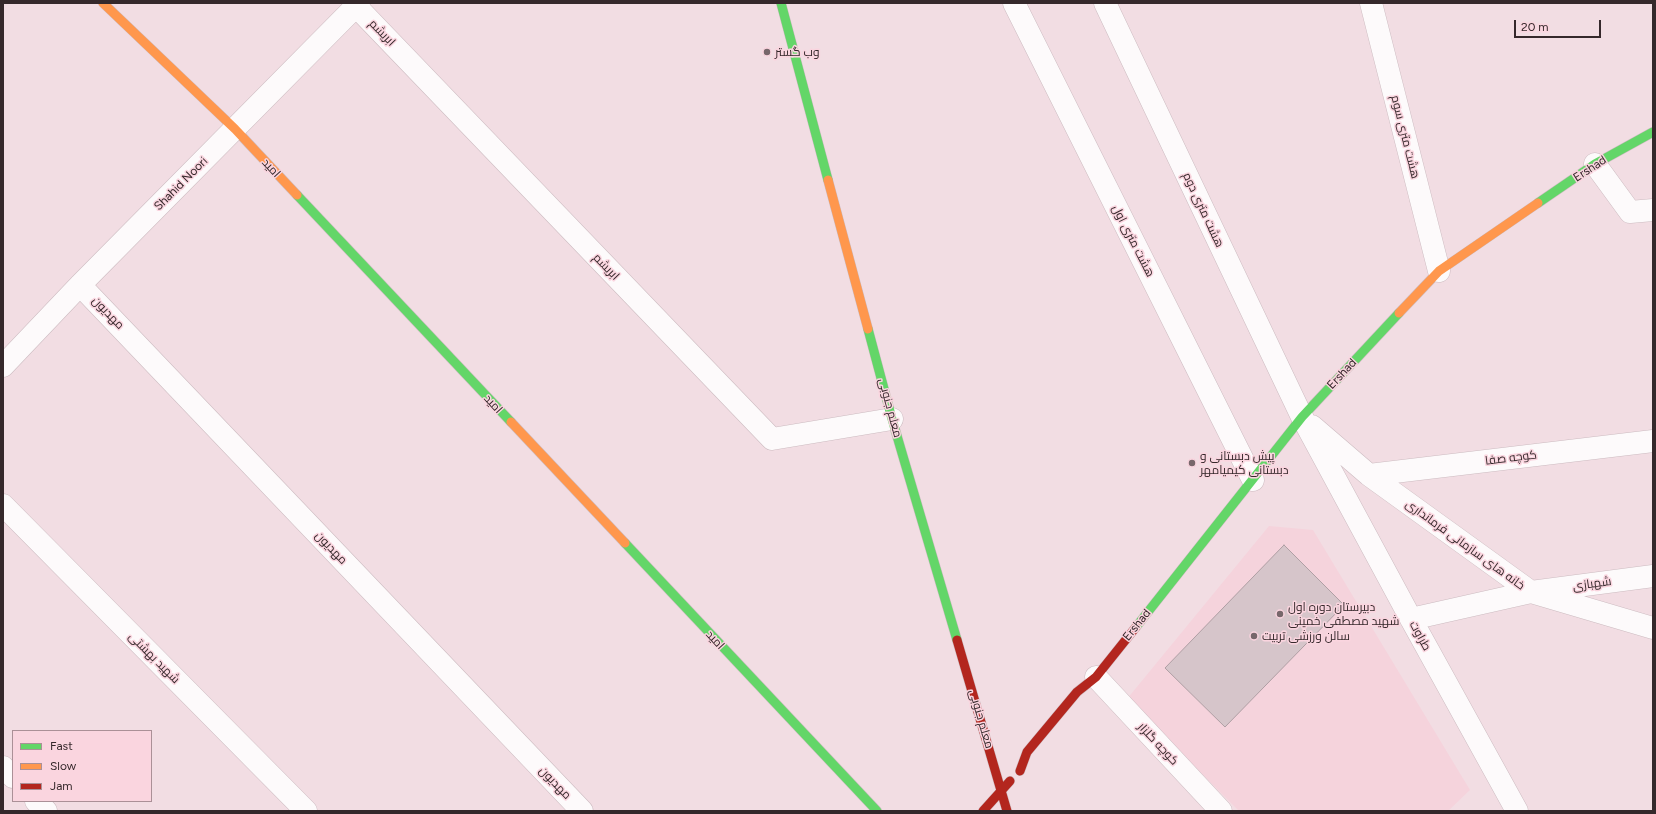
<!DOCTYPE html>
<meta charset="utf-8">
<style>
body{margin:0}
#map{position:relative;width:1656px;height:814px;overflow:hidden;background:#f2dde3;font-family:Figtree,sans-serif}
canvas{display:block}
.frame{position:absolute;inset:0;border:4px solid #35282b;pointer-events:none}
.legend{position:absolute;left:12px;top:730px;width:140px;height:72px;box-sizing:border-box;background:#fad5df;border:1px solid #ab9097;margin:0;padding:5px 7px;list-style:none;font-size:12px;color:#35282b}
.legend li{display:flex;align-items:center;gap:8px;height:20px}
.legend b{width:20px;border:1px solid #ab9097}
.scale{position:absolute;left:1514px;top:20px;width:87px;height:18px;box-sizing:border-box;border:2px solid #35282b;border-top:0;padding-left:5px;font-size:12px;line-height:14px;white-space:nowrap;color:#35282b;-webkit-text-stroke:3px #fad5df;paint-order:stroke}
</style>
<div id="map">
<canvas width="1656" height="814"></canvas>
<div class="frame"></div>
<ul class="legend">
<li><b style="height:5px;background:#63d668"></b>Fast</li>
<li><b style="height:5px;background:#ff974d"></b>Slow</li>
<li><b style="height:5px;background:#b3261e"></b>Jam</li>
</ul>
<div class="scale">20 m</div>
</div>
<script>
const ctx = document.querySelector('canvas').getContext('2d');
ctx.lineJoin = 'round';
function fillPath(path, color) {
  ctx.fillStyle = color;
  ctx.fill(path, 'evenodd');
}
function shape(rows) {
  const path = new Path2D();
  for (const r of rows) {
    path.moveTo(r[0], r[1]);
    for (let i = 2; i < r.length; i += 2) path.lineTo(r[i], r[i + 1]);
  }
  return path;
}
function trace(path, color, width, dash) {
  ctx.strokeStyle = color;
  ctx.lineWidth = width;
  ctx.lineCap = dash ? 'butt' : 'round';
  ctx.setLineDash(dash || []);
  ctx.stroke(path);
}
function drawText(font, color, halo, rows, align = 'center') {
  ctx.font = font + ' Figtree,Cairo,sans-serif';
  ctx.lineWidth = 3;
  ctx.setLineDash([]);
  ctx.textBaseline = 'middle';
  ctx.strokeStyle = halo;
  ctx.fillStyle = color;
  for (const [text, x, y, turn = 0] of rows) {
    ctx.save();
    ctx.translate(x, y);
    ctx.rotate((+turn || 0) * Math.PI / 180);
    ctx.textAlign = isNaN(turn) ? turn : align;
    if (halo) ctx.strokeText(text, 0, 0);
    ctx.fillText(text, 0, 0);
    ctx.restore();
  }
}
const built = shape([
 [1269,526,1313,530,1470,790,1448,811,1239,811,1127,699]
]);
const building = shape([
 [1284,545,1344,605,1225,727,1165,668,1284,545]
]);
const street = shape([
 [353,3,772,439,892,419],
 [1014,3,1253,480],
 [1105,3,1302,417,1411,619,1517,811],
 [1371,3,1439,271],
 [1595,164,1630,212,1653,210],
 [80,285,582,811],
 [3,366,80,285,359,3],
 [1312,426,1369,475,1531,592,1653,628],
 [1369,475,1653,441],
 [3,505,306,811],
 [1411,619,1531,592,1653,576],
 [1096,677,1221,811],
 [3,767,13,777],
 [36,801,46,811]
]);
const fast = shape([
 [781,3,828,180],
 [297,195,511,422],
 [1538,203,1595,164,1653,132],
 [868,329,892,419,957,640],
 [625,543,877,811],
 [1136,627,1302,417,1399,313]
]);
const slow = shape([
 [103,3,235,129,297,195],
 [828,180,868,329],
 [1399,313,1439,271,1538,203],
 [511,422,625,543]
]);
const jam = shape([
 [957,640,1007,811],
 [1020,771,1027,752,1077,692,1096,677,1136,627],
 [983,811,1010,781]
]);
const markers = [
 [767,52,4,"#77676b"],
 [1192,463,4,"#77676b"],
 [1280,614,4,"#77676b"],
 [1254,636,4,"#77676b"]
];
const streetNames = [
 ["ابریشم",382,33,46],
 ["هشت متری سوم",1405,137,76],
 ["امید",271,168,47],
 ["Ershad",1590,169,-33],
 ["Shahid Noori",181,184,-45],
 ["هشت متری دوم",1203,210,65],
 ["هشت متری اول",1133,241,63],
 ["ابریشم",606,267,46],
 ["مهدیون",108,313,46],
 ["Ershad",1342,374,-47],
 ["امید",493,404,47],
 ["معلم جنوبی",890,408,75],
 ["کوچه صفا",1511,458,-7],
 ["خانه های سازمانی فرمانداری",1465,545,36],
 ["مهدیون",331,548,46],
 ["شهبازی",1592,584,-8],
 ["Ershad",1137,625,-51],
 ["طراوت",1420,636,61],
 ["امید",715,640,47],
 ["شهید بهشتی",154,658,45],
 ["معلم جنوبی",981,719,74],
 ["کوچه گلزار",1158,744,47],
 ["مهدیون",555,783,46]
];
const poiNames = [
 ["وب گستر",775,52],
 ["پیش دبستانی و",1200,456],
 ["دبستانی کیمیامهر",1200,470],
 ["دبیرستان دوره اول",1288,607],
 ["شهید مصطفی خمینی",1288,621],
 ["سالن ورزشی تربیت",1262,636]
];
fillPath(built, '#f5d3dc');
fillPath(building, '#d6c5ca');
trace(building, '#af9fa4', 1);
trace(street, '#ccbbc0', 23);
trace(fast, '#ccbbc0', 10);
trace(slow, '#ccbbc0', 10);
trace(jam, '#ccbbc0', 10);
trace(street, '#fdfafb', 22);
trace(fast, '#63d668', 9);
trace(slow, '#ff974d', 9);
trace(jam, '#b3261e', 9);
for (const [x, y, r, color] of markers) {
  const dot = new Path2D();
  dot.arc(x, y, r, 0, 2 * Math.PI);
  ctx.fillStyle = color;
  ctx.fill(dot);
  trace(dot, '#fad5df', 1.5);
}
drawText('12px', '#35282b', '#fad5df', streetNames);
drawText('12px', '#35282b', '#fad5df', poiNames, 'left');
</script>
